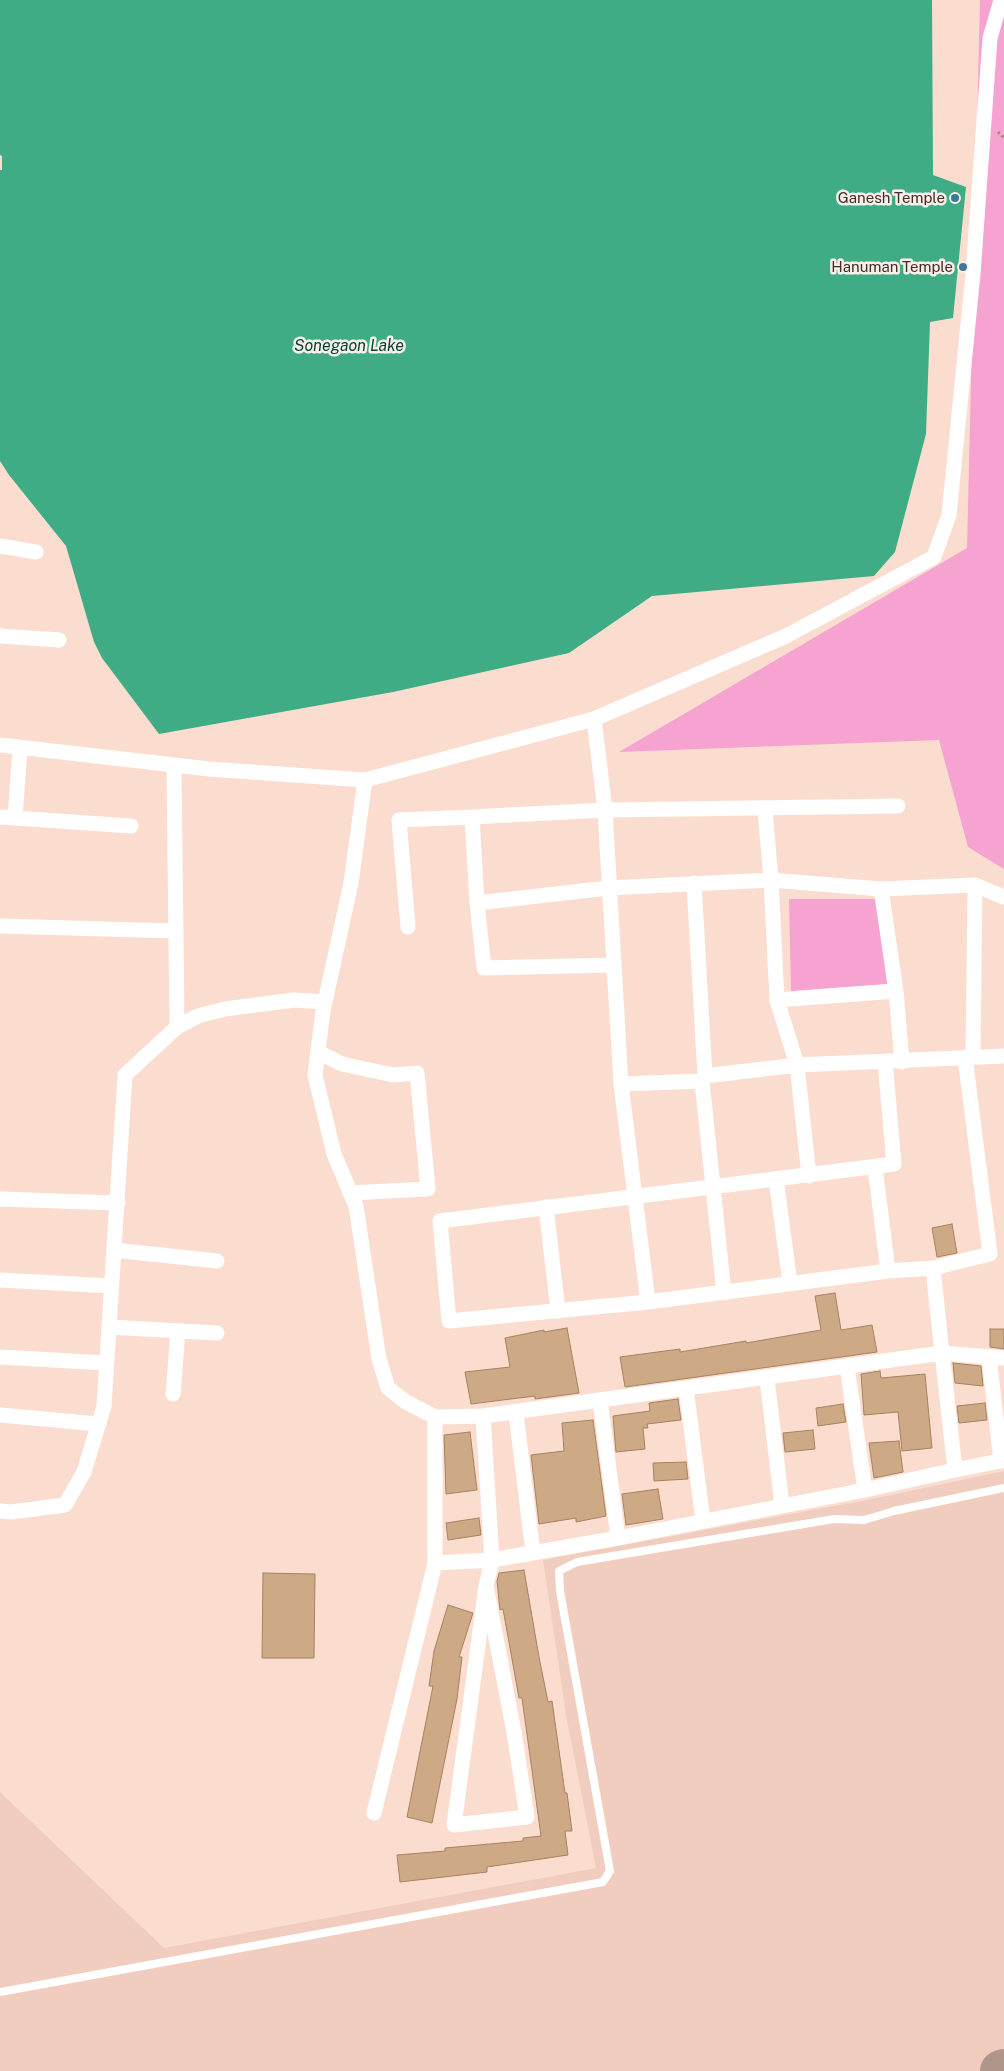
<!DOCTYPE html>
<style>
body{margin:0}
canvas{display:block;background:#fbddcf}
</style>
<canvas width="1004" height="2071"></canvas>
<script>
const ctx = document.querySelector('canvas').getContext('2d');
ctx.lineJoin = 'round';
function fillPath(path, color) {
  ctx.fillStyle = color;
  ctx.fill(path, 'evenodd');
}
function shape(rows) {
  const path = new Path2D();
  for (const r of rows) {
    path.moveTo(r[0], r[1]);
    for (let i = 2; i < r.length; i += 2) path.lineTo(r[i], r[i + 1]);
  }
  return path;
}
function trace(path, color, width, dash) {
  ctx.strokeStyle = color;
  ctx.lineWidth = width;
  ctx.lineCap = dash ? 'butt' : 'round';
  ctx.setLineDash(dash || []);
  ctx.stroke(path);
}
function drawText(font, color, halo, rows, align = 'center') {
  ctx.font = font + ' "Public Sans",sans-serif';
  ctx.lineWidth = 5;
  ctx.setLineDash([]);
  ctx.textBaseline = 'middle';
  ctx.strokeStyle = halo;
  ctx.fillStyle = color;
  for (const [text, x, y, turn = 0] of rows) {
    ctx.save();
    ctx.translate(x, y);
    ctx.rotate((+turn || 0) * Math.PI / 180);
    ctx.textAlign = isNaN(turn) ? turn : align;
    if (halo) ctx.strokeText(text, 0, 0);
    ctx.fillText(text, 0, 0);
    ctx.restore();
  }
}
const built = shape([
 [1004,1471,1004,2071,0,2071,0,1792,164,1948,596,1868,566,1715,543,1560,872,1499]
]);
const green = shape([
 [980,0,1004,0,1004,869,968,847,939,740,619,752,967,548],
 [789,899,877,899,887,984,791,991]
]);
const water = shape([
 [0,0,932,0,933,175,966,187,953,318,930,322,926,434,895,552,874,576,652,596,569,653,393,692,159,734,102,658,94,642,66,546,9,475,0,461,0,170,2,170,2,156,0,155]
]);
const taxiway = shape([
 [1001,2071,1004,2070]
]);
const building = shape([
 [952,1224,957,1253,937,1257,932,1228,952,1224],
 [835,1293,841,1330,872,1325,877,1352,625,1387,620,1357,680,1349,680,1352,746,1341,746,1343,821,1330,815,1296,835,1293],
 [567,1328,579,1393,535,1399,535,1396,471,1404,465,1372,510,1367,505,1338,544,1330,544,1332,567,1328],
 [990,1329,1004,1329,1004,1349,990,1347,990,1329],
 [953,1363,981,1366,983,1386,955,1383,953,1363],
 [880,1371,881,1378,925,1374,932,1448,902,1451,898,1412,864,1415,861,1374,880,1371],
 [678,1399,681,1420,647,1424,648,1428,643,1428,645,1449,616,1452,613,1416,650,1411,649,1403,678,1399],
 [985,1403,987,1420,959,1423,957,1406,985,1403],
 [843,1404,846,1422,818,1426,816,1408,843,1404],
 [593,1420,606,1516,576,1522,576,1518,539,1524,531,1455,564,1451,562,1423,593,1420],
 [813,1430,815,1449,785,1452,783,1433,813,1430],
 [470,1432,477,1490,446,1494,444,1435,470,1432],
 [899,1441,903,1472,874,1478,869,1443,899,1441],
 [686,1462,688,1479,654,1481,653,1463,686,1462],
 [658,1489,663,1519,626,1525,622,1494,658,1489],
 [479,1518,481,1535,448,1540,446,1523,479,1518],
 [524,1570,539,1657,548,1702,552,1701,565,1793,567,1793,572,1831,565,1831,568,1855,487,1867,487,1872,400,1882,397,1855,445,1851,445,1848,523,1841,523,1838,541,1836,522,1698,519,1698,503,1609,500,1610,497,1581,499,1573,524,1570],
 [263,1573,315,1574,314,1658,262,1658,263,1573],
 [448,1605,473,1613,459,1657,462,1657,457,1699,432,1823,407,1817,433,1686,429,1686,434,1651,448,1605]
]);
const path = shape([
 [998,132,1004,138]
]);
const service = shape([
 [0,1992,603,1882,610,1871,560,1591,559,1571,577,1562,834,1519,864,1520,894,1511,1004,1488]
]);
const minor = shape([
 [0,546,36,552],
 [0,636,59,640],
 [0,745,209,769,365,780,594,719],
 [365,780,351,883,323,1011,315,1075,334,1154,356,1206,379,1359,388,1388,406,1402,435,1417,483,1416,942,1353,955,1470,1004,1460],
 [765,809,771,880,608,888,477,903,472,817,605,810,898,806],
 [0,817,131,826],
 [15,818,20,748],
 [694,883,705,1076],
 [881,889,896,991,902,1062],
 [477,903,484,968,614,965],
 [0,926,176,931],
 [408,927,399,820,472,817],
 [896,991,777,1000,771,880,881,889,975,885,1004,897],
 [777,1000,797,1065,809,1176],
 [177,1027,198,1016,225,1009,294,1000,325,1002],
 [318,1052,342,1064,393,1075,417,1073,428,1189,350,1193],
 [973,1056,975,885],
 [885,1061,894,1164,440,1221,449,1321,648,1302,888,1271,933,1268,942,1353,1004,1358],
 [702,1081,724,1293],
 [621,1084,702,1081,705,1076,797,1065,1004,1056],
 [875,1167,888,1271],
 [776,1179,790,1283],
 [0,1199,118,1203],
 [546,1207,558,1311],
 [114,1250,217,1261],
 [933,1268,990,1254,965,1057],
 [0,1280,111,1286],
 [648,1302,621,1084,605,810,594,719,786,636,934,557,949,515,973,274,990,38,1001,0],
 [109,1327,217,1333],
 [0,1357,106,1363],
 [989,1357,1001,1461],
 [847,1367,865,1490,955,1470],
 [767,1379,782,1505],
 [686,1388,703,1521],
 [173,1394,178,1331],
 [600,1400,618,1538,865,1490],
 [516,1413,533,1553],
 [0,1415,98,1424],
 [483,1416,492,1560,486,1586,454,1825,527,1817,514,1732,486,1586],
 [0,1511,11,1512,65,1505,84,1472,104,1406,125,1075,177,1027,174,765],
 [435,1563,492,1560,618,1538],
 [374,1813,435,1563,435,1417]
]);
const markers = [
 [955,198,5,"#3d7a91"],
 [963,267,5,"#3d7a91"]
];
const poiNames = [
 ["Ganesh Temple",945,198],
 ["Hanuman Temple",953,267]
];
const waterNames = [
 ["Sonegaon Lake",349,346]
];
fillPath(built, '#f0cdbf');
fillPath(green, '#f7a3d2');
fillPath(water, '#40ac85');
trace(taxiway, '#b0968a', 42);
fillPath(building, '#cda986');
trace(building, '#a58260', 1);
trace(path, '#a48b80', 3, [2.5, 2.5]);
trace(service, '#fff', 8);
trace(minor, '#fff', 15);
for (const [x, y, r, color] of markers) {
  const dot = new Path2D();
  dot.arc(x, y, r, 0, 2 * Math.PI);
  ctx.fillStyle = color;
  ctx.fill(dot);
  trace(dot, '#f9efea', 2);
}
drawText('15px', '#422e26', '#f9efea', poiNames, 'right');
drawText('italic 16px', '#054531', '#f9efea', waterNames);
</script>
